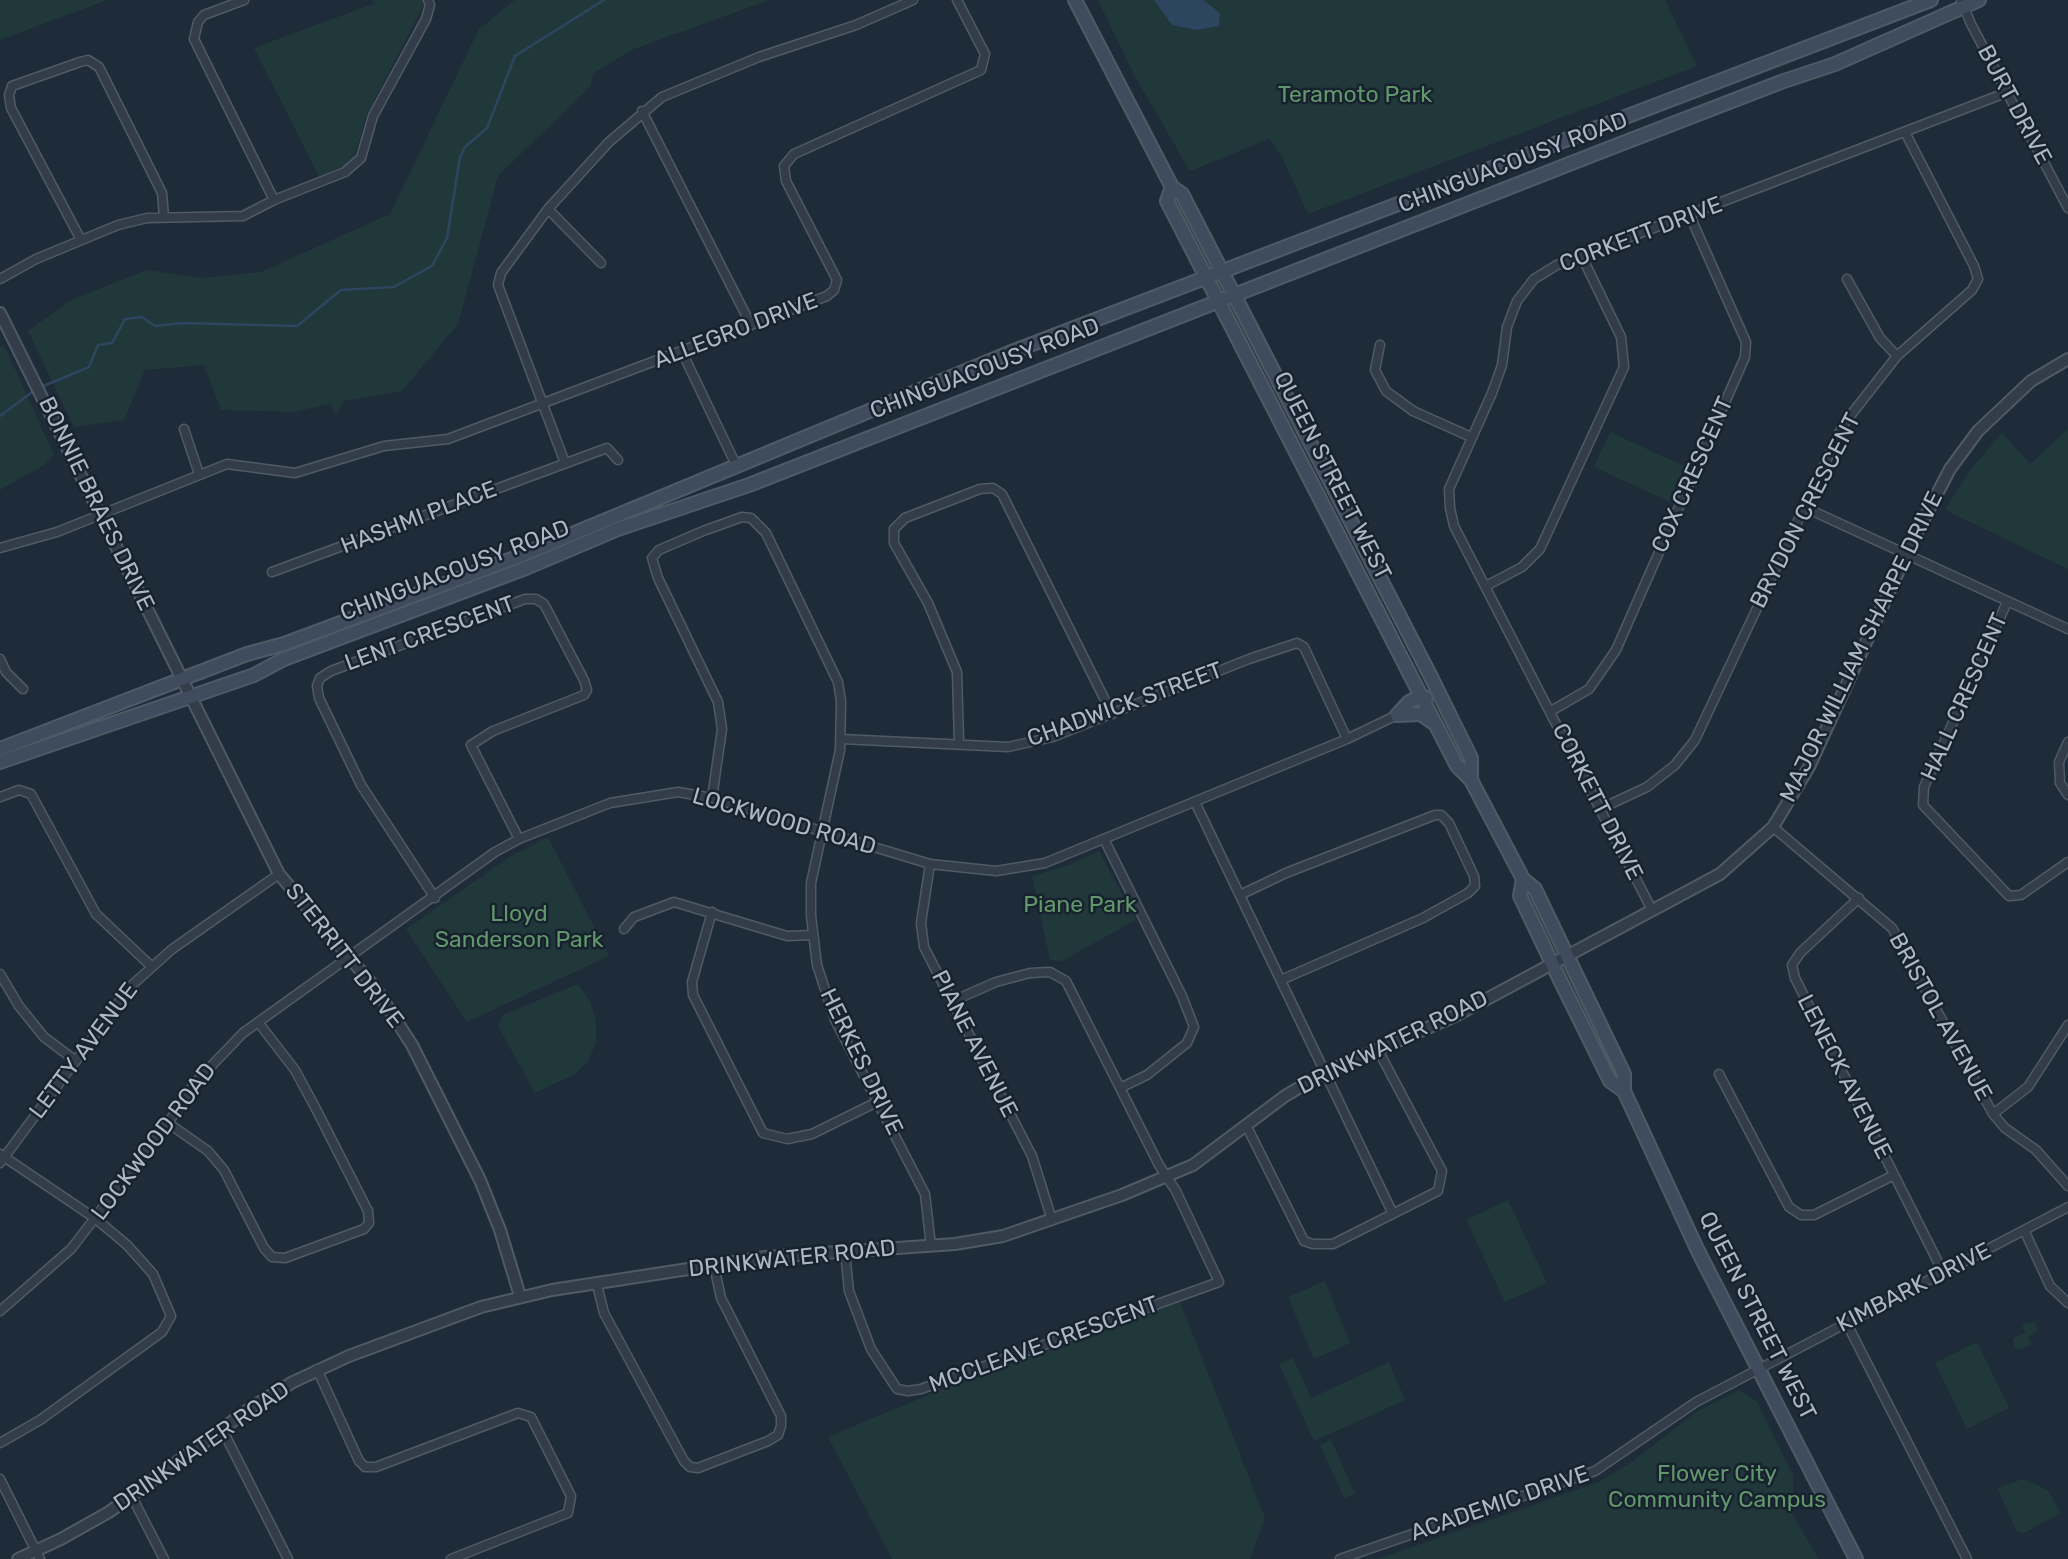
<!DOCTYPE html>
<style>
body{margin:0}
canvas{display:block;background:#1e2b39}
</style>
<canvas width="2068" height="1559"></canvas>
<script>
const ctx = document.querySelector('canvas').getContext('2d');
ctx.lineJoin = 'round';
function fillPath(path, color) {
  ctx.fillStyle = color;
  ctx.fill(path, 'evenodd');
}
function shape(rows) {
  const path = new Path2D();
  for (const r of rows) {
    path.moveTo(r[0], r[1]);
    for (let i = 2; i < r.length; i += 2) path.lineTo(r[i], r[i + 1]);
  }
  return path;
}
function trace(path, color, width, dash) {
  ctx.strokeStyle = color;
  ctx.lineWidth = width;
  ctx.lineCap = dash ? 'butt' : 'round';
  ctx.setLineDash(dash || []);
  ctx.stroke(path);
}
function drawText(font, color, halo, rows, align = 'center') {
  ctx.font = font + ' Rubik,sans-serif';
  ctx.lineWidth = 5;
  ctx.setLineDash([]);
  ctx.textBaseline = 'middle';
  ctx.strokeStyle = halo;
  ctx.fillStyle = color;
  for (const [text, x, y, turn = 0] of rows) {
    ctx.save();
    ctx.translate(x, y);
    ctx.rotate((+turn || 0) * Math.PI / 180);
    ctx.textAlign = isNaN(turn) ? turn : align;
    if (halo) ctx.strokeText(text, 0, 0);
    ctx.fillText(text, 0, 0);
    ctx.restore();
  }
}
const green = shape([
 [0,0,107,0,0,40],
 [372,0,422,0,423,7,366,116,355,155,346,165,319,176,254,48,373,4],
 [515,0,769,0,631,50,594,73,590,87,498,176,458,324,402,391,344,401,336,415,330,404,292,412,221,410,204,365,145,370,124,420,74,427,28,331,73,299,147,270,202,278,261,272,390,214,479,29],
 [1098,0,1665,0,1697,66,1308,214,1282,157,1269,139,1190,171,1134,75],
 [4,345,54,455,44,465,0,490,0,347],
 [2068,429,2068,569,1945,510,1969,471,2002,433,2030,464],
 [1610,432,1686,467,1670,502,1594,467],
 [548,837,609,956,467,1022,406,929,511,856],
 [1099,851,1136,920,1062,961,1050,960,1032,876,1069,865],
 [578,984,590,1001,596,1021,596,1042,588,1062,575,1074,535,1093,498,1026,503,1015],
 [1508,1200,1547,1283,1505,1302,1466,1220],
 [1325,1281,1350,1343,1314,1359,1288,1297],
 [1180,1302,1265,1518,1250,1559,892,1559,828,1437,940,1390],
 [2034,1322,2038,1330,2028,1337,2031,1342,2028,1346,2018,1350,2014,1346,2013,1338,2025,1333,2022,1324],
 [1977,1342,2009,1408,1967,1429,1935,1363],
 [1293,1358,1311,1398,1389,1362,1405,1400,1314,1441,1279,1364],
 [1739,1390,1757,1402,1793,1475,1793,1516,1819,1559,1377,1559,1597,1483,1633,1461,1696,1412],
 [1331,1440,1355,1494,1344,1498,1320,1445],
 [2023,1479,2048,1490,2061,1513,2024,1533,2017,1532,1997,1488]
]);
const water = shape([
 [1154,0,1203,0,1220,13,1219,26,1197,30,1172,25]
]);
const stream = shape([
 [41,387,89,367,98,345,112,343,125,319,142,317,155,326,183,323,297,326,341,290,394,287,432,266,447,238,460,157,465,147,487,128,515,56,604,0],
 [0,416,35,390]
]);
const minor = shape([
 [244,0,204,15,198,22,194,39,274,200],
 [1961,0,1971,24,2068,208],
 [642,111,751,325],
 [548,209,601,263],
 [81,240,11,108,9,95,12,86,80,62,88,60,99,67,162,193,164,217],
 [0,279,36,259,118,225,147,218,243,216,274,200,345,172,361,158,373,116,426,19,430,5,428,0],
 [1847,279,1880,338,1897,356],
 [1380,345,1375,370,1386,391,1413,411,1471,437],
 [682,352,736,465],
 [184,429,199,474],
 [565,463,498,285,501,273,548,209,609,142,662,97,759,57,856,25,913,0],
 [1804,507,2068,629],
 [0,548,57,532,227,464,295,473,384,446,448,439,827,296,834,290,837,280,786,181,784,166,794,154,981,70,985,54,957,0],
 [272,572,607,448,618,460],
 [1486,586,1522,567,1540,549,1624,367,1621,337,1582,257],
 [2007,602,1924,787,1923,805,2009,896,2021,895,2068,862],
 [0,659,6,672,23,689],
 [1551,711,1589,689,1616,650,1745,357,1746,342,1690,216],
 [841,739,1008,747,1053,737,1249,659,1297,643,1304,647,1347,739],
 [2068,742,2059,762,2060,783,2068,795],
 [959,744,957,672,928,603,894,543,894,529,905,518,980,489,993,488,1002,494,1112,714],
 [0,797,19,790,31,794,96,914,151,966],
 [712,798,722,729,718,702,658,578,652,558,659,550,703,531,742,517,751,518,766,533,838,682,841,701,840,750,811,883,811,916,817,965,835,1020,925,1194,931,1246],
 [1195,802,1393,1214],
 [1602,808,1647,787,1675,765,1695,740,1843,425,1897,356,1972,290,1978,279,1974,266,1906,134],
 [1773,827,1892,928,1993,1114,2005,1128,2036,1150,2068,1186],
 [1104,839,1182,996,1194,1027,1187,1043,1147,1075,1120,1088],
 [930,864,921,923,924,947,1032,1156,1052,1220],
 [1240,895,1286,873,1435,815,1441,815,1449,823,1474,876,1475,886,1468,893,1423,918,1281,980],
 [435,898,361,785,319,698,317,686,320,678,331,671,525,599,536,599,544,604,584,680,587,690,584,695,493,731,471,745,519,839],
 [1859,898,1800,953,1792,965,1795,978,1943,1272],
 [1652,910,1473,563,1454,526,1450,508,1449,489,1492,393,1502,365,1507,327,1517,301,1534,279,1557,265,2008,92],
 [712,912,692,982,693,995,763,1133,787,1139,812,1134,879,1101],
 [624,929,634,917,674,902,787,936,813,935],
 [0,974,19,1006,44,1037,76,1061],
 [1719,1074,1789,1207,1801,1215,1814,1215,1894,1175],
 [1993,1114,2028,1087,2068,1025],
 [168,1123,208,1151,224,1170,264,1248,272,1257,285,1258,364,1229,369,1223,368,1211,316,1109,295,1070,258,1022],
 [1246,1125,1304,1241,1313,1244,1333,1244,1438,1191,1442,1171,1377,1048],
 [0,1154,96,1219,127,1245,153,1274,171,1316,162,1332,40,1420,0,1443],
 [0,1163,131,986,171,950,279,874],
 [2025,1232,2050,1286,2068,1303],
 [845,1252,849,1291,871,1349,897,1389,908,1391,921,1389,1219,1282,1176,1191,1159,1165,1066,981,1050,972,1030,973,996,982,953,1001],
 [597,1285,604,1313,684,1461,690,1467,698,1468,768,1441,778,1435,781,1426,781,1416,721,1298,714,1266],
 [0,1311,71,1249,168,1123,194,1084,243,1033,495,852,519,839,610,803,678,792,712,798,930,864,996,871,1045,863,1347,739,1397,715],
 [1846,1322,1967,1559],
 [317,1369,359,1461,365,1467,376,1467,518,1413,531,1417,571,1496,568,1513,451,1559],
 [222,1429,288,1559],
 [0,1479,40,1559],
 [131,1495,164,1559],
 [1340,1559,1595,1471,1696,1402,2068,1207]
]);
const tertiary = shape([
 [0,313,279,874,376,989,412,1045,480,1180,500,1230,520,1296],
 [18,1559,61,1539,109,1512,252,1407,293,1382,349,1356,481,1307,552,1290,766,1257,955,1244,1003,1236,1122,1195,1193,1165,1285,1096,1324,1073,1455,1016,1720,874,1773,827,1809,767,1911,544,1950,469,1978,431,2031,381,2068,359]
]);
const secondary = shape([
 [1075,0,1172,187,1182,194,1430,675,1471,758,1471,780],
 [1172,187,1167,201,1457,766,1471,780,1523,879,1535,889,1624,1074,1624,1091,1698,1251,1856,1559],
 [1397,715,1409,702,1421,696,1426,698],
 [1397,715,1421,714,1432,722],
 [0,749,247,654,284,644,517,557,1014,351,1931,0],
 [0,762,254,675,284,659,526,568,618,529,749,485,1605,150,1781,82,1835,64,1979,0],
 [1523,879,1520,896,1560,980,1610,1081,1624,1091]
]);
const parkNames = [
 ["Teramoto Park",1355,95],
 ["Piane Park",1080,905],
 ["Lloyd",519,914],
 ["Sanderson Park",519,940],
 ["Flower City",1717,1474],
 ["Community Campus",1717,1500]
];
const streetNames = [
 ["BURT DRIVE",2014,105,62],
 ["CHINGUACOUSY ROAD",1513,163,-21],
 ["CORKETT DRIVE",1641,235,-21],
 ["ALLEGRO DRIVE",736,331,-21],
 ["CHINGUACOUSY ROAD",985,369,-21],
 ["COX CRESCENT",1693,475,-66],
 ["QUEEN STREET WEST",1332,476,63],
 ["BONNIE BRAES DRIVE",96,504,64],
 ["BRYDON CRESCENT",1806,511,-63],
 ["HASHMI PLACE",419,518,-21],
 ["CHINGUACOUSY ROAD",455,571,-21],
 ["LENT CRESCENT",430,634,-20],
 ["MAJOR WILLIAM SHARPE DRIVE",1862,647,-64],
 ["HALL CRESCENT",1965,697,-66],
 ["CHADWICK STREET",1125,705,-20],
 ["CORKETT DRIVE",1597,802,63],
 ["LOCKWOOD ROAD",784,822,16],
 ["STERRITT DRIVE",344,956,52],
 ["BRISTOL AVENUE",1940,1017,61],
 ["DRINKWATER ROAD",1393,1043,-26],
 ["PIANE AVENUE",974,1044,63],
 ["LETTY AVENUE",84,1051,-53],
 ["HERKES DRIVE",861,1062,64],
 ["LENECK AVENUE",1844,1077,63],
 ["LOCKWOOD ROAD",154,1142,-53],
 ["DRINKWATER ROAD",792,1259,-6],
 ["KIMBARK DRIVE",1914,1288,-27],
 ["QUEEN STREET WEST",1757,1316,63],
 ["MCCLEAVE CRESCENT",1044,1345,-20],
 ["DRINKWATER ROAD",202,1447,-35],
 ["ACADEMIC DRIVE",1500,1504,-19]
];
fillPath(green, '#20383a');
fillPath(water, '#2e4560');
trace(stream, '#2e4560', 2.5);
trace(minor, '#4f5a67', 11);
trace(tertiary, '#4f5a67', 14);
trace(secondary, '#4f5a67', 16);
trace(minor, '#323d49', 8);
trace(tertiary, '#323d49', 10);
trace(secondary, '#3f4c5d', 12);
drawText('23px', '#61986b', '#17222e', parkNames);
drawText('23px', '#acb7c6', '#17222e', streetNames);
</script>
